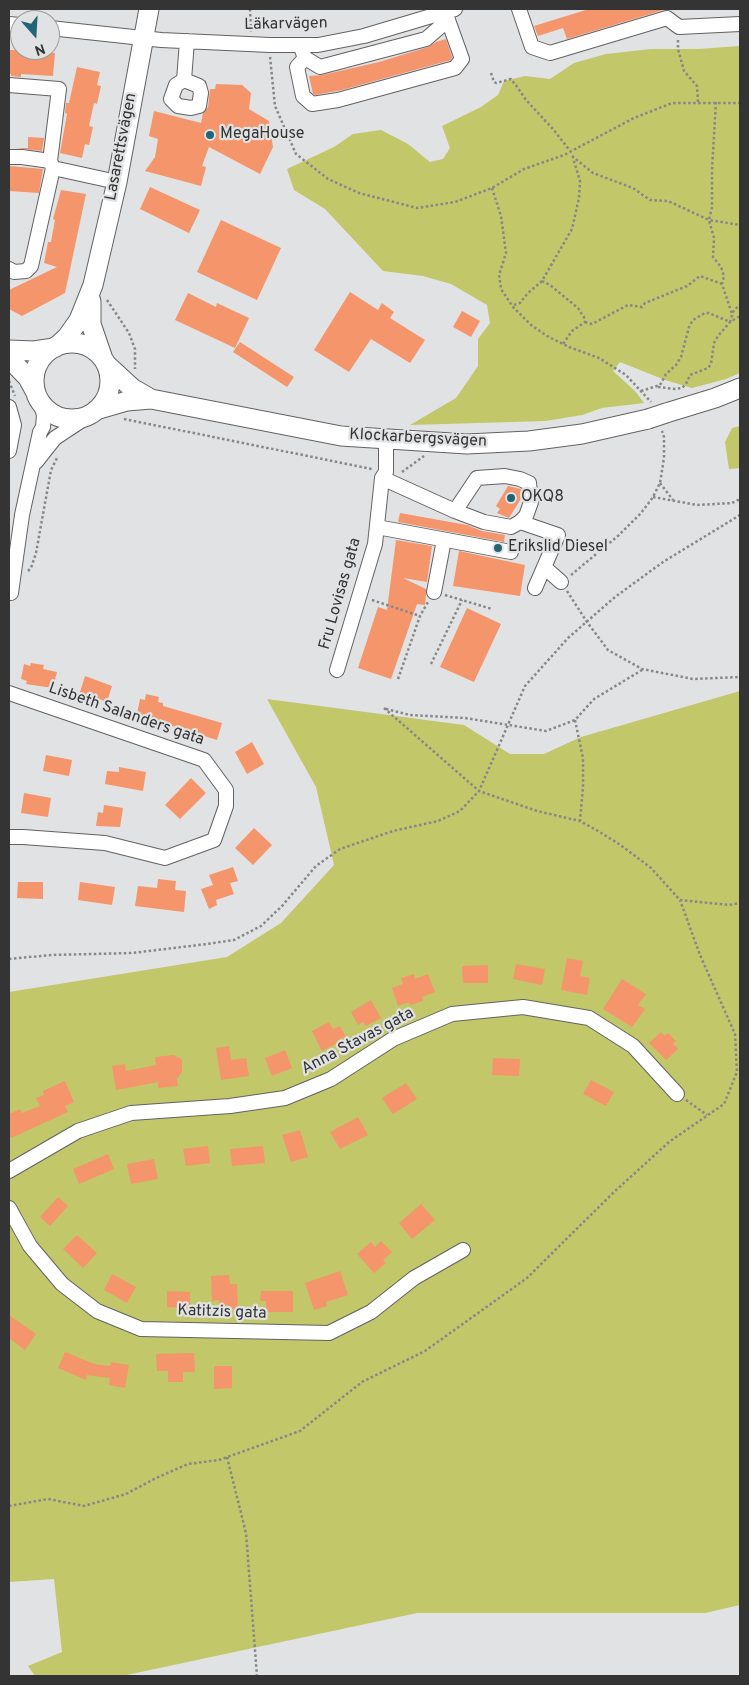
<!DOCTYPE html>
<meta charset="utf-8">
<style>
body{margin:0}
#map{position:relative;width:749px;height:1685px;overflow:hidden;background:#e1e2e3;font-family:Overpass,sans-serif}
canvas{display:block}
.frame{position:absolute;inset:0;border:10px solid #343435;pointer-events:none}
.north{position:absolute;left:10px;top:10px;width:50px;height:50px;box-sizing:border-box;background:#e1e2e3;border:1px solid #9c9c9d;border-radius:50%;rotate:161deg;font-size:14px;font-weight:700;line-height:20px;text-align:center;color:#343435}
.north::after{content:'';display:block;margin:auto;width:18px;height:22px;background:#216577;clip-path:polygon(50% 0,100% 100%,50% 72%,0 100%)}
</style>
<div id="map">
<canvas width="749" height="1685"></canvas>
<div class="frame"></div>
<div class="north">N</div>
</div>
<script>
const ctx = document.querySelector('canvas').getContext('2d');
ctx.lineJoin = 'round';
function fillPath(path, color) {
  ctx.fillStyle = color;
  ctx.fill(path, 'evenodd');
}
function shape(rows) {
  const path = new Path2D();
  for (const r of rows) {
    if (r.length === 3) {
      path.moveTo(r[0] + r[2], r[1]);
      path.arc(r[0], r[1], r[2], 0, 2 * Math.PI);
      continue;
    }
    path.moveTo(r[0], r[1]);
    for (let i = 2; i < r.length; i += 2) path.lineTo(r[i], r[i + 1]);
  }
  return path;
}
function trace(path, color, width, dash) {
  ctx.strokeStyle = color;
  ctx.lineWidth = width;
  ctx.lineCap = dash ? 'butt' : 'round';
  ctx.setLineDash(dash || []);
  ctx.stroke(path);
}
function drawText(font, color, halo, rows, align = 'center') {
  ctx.font = font + ' Overpass,sans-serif';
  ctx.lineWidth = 4.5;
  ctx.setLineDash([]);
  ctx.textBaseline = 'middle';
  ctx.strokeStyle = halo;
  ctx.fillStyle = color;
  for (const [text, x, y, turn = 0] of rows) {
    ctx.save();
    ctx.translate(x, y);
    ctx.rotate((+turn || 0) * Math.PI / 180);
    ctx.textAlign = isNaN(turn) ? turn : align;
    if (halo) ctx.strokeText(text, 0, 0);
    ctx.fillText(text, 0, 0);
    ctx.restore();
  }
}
const green = shape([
 [740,46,740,373,726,379,692,388,665,380,620,362,613,371,635,391,644,403,602,408,582,415,546,421,410,425,456,398,478,366,478,339,490,323,487,305,451,284,423,276,383,271,325,209,294,190,287,169,334,147,353,134,381,130,408,144,430,162,443,159,450,148,442,126,481,107,498,95,504,81,525,76,550,79,574,63,606,54,651,49,698,49],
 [740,426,740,468,729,469,725,442,732,428],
 [740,691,740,1605,705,1613,417,1613,122,1676,35,1676,28,1666,62,1652,54,1579,9,1582,9,992,227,957,281,923,334,865,316,787,267,699,464,725,510,754,544,754,581,737]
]);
const building = shape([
 [589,9,667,9,567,39,563,28,538,36,534,26],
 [446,39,452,57,451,60,342,90,315,95,313,94,309,76,322,75,379,62,428,47,436,42],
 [10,50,42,50,42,52,55,53,53,76,21,74,21,77,11,76,11,74,9,73],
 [77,67,100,72,97,85,101,86,97,104,94,103,89,126,93,127,89,145,85,144,82,158,60,153,67,114,65,113,66,103,69,103],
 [216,84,242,85,251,93,249,109,269,121,273,147,260,174,209,147,202,166,206,167,201,186,145,171,155,157,158,139,149,136,154,111,201,123,203,113,208,107,210,89,215,89],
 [28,137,44,138,42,151,15,148,28,148],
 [9,166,43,169,39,193,9,191],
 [150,187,200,210,189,233,140,209],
 [61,190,86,194,65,293,22,316,9,309,9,290,57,267,44,263,48,242,51,242,55,220,53,219],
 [221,220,281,248,257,300,197,272],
 [350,292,378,310,382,303,394,312,390,318,425,340,410,363,371,339,349,372,314,350],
 [188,293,216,307,217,303,249,318,235,348,175,320],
 [462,311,480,321,471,337,453,327],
 [240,342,294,377,287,387,233,352],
 [508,486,521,489,522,497,509,518,497,513,500,509,496,506],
 [400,513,467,525,482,531,505,535,504,542,398,522],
 [396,540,432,546,427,582,403,578,426,589,426,595,425,605,417,604,391,679,358,668,378,607,387,610],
 [459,551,525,565,520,596,453,586],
 [467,608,501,624,474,682,440,667],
 [31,663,44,665,43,669,57,672,53,688,26,684,27,681,21,679,24,664,30,666],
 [85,676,112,686,107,702,80,692],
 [146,694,159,697,158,702,163,703,163,706,222,723,217,740,185,730,185,729,142,719,143,715,137,714,140,699,145,700],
 [252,742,264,764,247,774,235,752],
 [46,755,72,760,69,776,43,771],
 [119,767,146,772,143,791,105,784,107,771,119,772],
 [191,778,206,793,180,819,165,805],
 [24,793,51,798,48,817,21,813],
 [104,805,123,808,120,827,96,826,98,812,103,813],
 [254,828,272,845,253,865,235,848],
 [233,867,238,881,230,883,234,894,216,900,217,905,209,909,201,889,213,885,209,875],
 [158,879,176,881,175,890,186,891,184,912,135,906,138,886,157,888],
 [18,882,43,882,43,899,17,898],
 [80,882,115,887,112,905,78,900],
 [567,958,583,961,580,976,590,978,587,995,561,990],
 [516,964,545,969,542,985,513,979],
 [488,965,488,983,463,983,462,966],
 [414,974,415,979,428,974,435,992,422,997,423,1001,410,1005,409,1002,398,1006,392,988,403,984,401,978],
 [622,979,646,994,638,1005,645,1009,632,1027,603,1009],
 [371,1000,381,1018,366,1026,363,1022,358,1025,351,1012],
 [329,1022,333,1029,340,1026,346,1037,339,1039,339,1042,322,1051,312,1031],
 [661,1032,665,1036,668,1033,676,1041,673,1044,678,1049,666,1060,649,1043],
 [229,1046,231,1060,246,1058,249,1076,221,1080,216,1048],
 [285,1050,292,1068,272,1076,265,1058],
 [174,1055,182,1060,182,1072,177,1079,178,1086,158,1088,158,1082,116,1090,112,1066,125,1064,126,1071,156,1065,155,1057],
 [493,1058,520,1059,519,1076,492,1075],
 [591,1080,614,1092,606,1106,583,1094],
 [65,1081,74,1102,65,1106,68,1112,11,1138,9,1133,9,1114,20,1109,22,1113,40,1106,36,1098,44,1095,43,1091],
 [406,1083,417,1099,393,1114,382,1098],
 [358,1117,368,1135,340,1149,330,1132],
 [300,1130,308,1157,291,1162,282,1135],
 [208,1146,210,1163,186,1166,183,1149],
 [263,1146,265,1163,232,1166,230,1149],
 [108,1154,114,1169,79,1184,73,1169],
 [154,1159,158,1179,131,1184,127,1164],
 [58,1197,68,1206,50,1226,40,1217],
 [421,1204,435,1220,412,1239,399,1223],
 [77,1235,97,1253,83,1268,63,1249],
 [381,1241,392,1252,383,1260,386,1263,374,1273,357,1254,371,1242,375,1247],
 [340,1271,348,1295,326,1302,327,1306,314,1310,305,1283],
 [112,1274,136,1287,127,1303,104,1290],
 [229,1275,230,1284,237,1284,238,1309,219,1310,219,1300,212,1301,211,1276],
 [167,1291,190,1292,190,1308,167,1307],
 [261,1291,293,1291,293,1312,266,1312,266,1301,260,1301],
 [9,1315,36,1334,25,1350,9,1338],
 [65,1352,94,1364,110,1366,111,1362,129,1365,125,1388,109,1385,110,1378,87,1375,86,1380,58,1368],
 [194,1353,195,1372,183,1372,183,1382,168,1382,168,1371,157,1371,156,1354],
 [214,1366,232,1366,232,1388,214,1389]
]);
const path = shape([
 [250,9,251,32],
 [678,40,678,49,684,71,697,86,698,102],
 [270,57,275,106,296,154,328,179,359,193,417,208,455,202,492,188,524,169,564,155,634,118,672,103,740,103],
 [491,73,494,82,496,83,511,79,518,88,526,100,553,129,571,152],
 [716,102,712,170,712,207,709,220,740,225],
 [572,156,593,173,633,188,650,200,668,201,709,220,714,238,713,257,721,267,724,276,722,284,732,314],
 [492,188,501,216,506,253,499,275,501,289,513,307,531,325,547,336,569,347,599,358,626,375,651,402],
 [542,281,550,285,578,308,585,319,585,322,572,331,563,344],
 [107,300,129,333,135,349,135,369],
 [514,305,520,303,527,294,542,281,572,229,579,198,580,181,573,158],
 [585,322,592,324,628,305,642,307,645,303,687,286,700,276,722,284],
 [9,381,15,396],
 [658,387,675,389,682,388,686,384,690,375,708,368,711,364,714,343,718,336,730,322,740,316],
 [641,391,660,385,666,374,676,365,681,357,689,327,693,320,705,313,709,313,730,322,733,312,740,304],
 [124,419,372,469],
 [402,472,424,456],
 [660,483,673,500],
 [653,497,697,505,732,503,740,499],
 [28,571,31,568,36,553,51,470,57,458],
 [571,575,619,535,641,513,653,497,660,483,664,458,664,437,662,431],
 [567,591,587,622,608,650,642,669,693,679,740,677],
 [445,595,492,609],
 [372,600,420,616],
 [431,664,462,600],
 [398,679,420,616,428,602],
 [384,708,479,791,537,811,580,821,598,831,619,844,651,868,680,900,729,905,740,903],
 [386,709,410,715,465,718,546,731,575,720,594,699,642,670],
 [575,720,583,758,583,787,580,821],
 [9,959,51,955,132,953,207,944,234,940,261,926,282,906,316,866,340,849,393,831,438,821,460,811,479,791,525,686,568,638,615,597,663,562,740,515],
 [686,1100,707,1115],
 [227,1457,246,1533,257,1676],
 [9,1506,48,1499,84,1506,126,1494,156,1478,188,1464,219,1460,300,1431,362,1382,425,1351,527,1278,614,1192,669,1142,724,1104,737,1072,735,1034,700,955,680,900]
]);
const minor = shape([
 [519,9,532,47,550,53,667,18,679,27,740,24],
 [9,24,20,25],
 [50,28,161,40,270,45,318,45,364,36,455,9],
 [302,50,305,58,320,67,426,39,448,20,446,12],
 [305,58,297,67,303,96,312,104,338,100,455,68,462,59,448,20],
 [184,80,199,86,201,93,199,106,191,108,178,106,171,99,176,85,184,80,187,41],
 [9,85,59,89,50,161],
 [9,157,22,157,50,161,53,168,31,266,26,271,14,272,9,269],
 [53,168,117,182],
 [9,407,14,425,9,451],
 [36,462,55,438,93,413],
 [382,478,455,511,484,522,511,527,520,522,526,516,531,502,529,483,520,479,505,476,477,478,455,511],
 [520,522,558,535,535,588],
 [377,527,511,552],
 [544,567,561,582],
 [9,592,11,593,22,515,40,432,43,427,44,415,40,402],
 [434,592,444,540],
 [337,670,375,544,382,478,386,472,386,439],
 [9,693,204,760,226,790,226,806,214,840,165,858,105,843,23,837,9,837],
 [9,1171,78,1131,131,1113,230,1106,285,1098,331,1079,393,1039,452,1014,523,1007,589,1018,633,1046,677,1094],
 [9,1208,30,1246,62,1284,97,1311,141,1329,329,1333,371,1312,414,1278,463,1250]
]);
const major = shape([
 [91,301,91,324,103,359],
 [72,381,38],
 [56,347,67,337,79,320,93,285,117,182,149,9],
 [9,350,34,351,54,348],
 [9,358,28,378,35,391],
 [106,364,132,388,151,399],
 [96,410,127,401,151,399,341,436,467,444,529,441,582,434,648,419],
 [666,413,715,398,740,388]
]);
const majorBridge = shape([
 [648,419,666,413]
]);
const markers = [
 [210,135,5,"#216577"],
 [511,498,5,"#216577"],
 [498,548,5,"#216577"]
];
const streetNames = [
 ["Läkarvägen",286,25,-1],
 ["Lasarettsvägen",122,147,-79],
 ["Klockarbergsvägen",418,439,3],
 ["Fru Lovisas gata",341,594,-74],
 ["Lisbeth Salanders gata",126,715,19],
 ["Anna Stavas gata",358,1042,-28],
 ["Katitzis gata",222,1313,2]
];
const poiNames = [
 ["MegaHouse",220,135],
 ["OKQ8",521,498],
 ["Erikslid Diesel",508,548]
];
fillPath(green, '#c2c769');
fillPath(building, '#f5956b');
trace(minor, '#626264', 16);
trace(major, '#626264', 21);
trace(path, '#868788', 2.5, [2.5, 2.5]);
trace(minor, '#fff', 14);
trace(major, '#fff', 19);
trace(majorBridge, '#626264', 21, []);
trace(majorBridge, '#fff', 19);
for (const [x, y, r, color] of markers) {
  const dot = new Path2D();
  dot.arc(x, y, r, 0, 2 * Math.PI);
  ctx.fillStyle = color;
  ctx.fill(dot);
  trace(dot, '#e1e2e3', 2);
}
drawText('16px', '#343435', '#e1e2e3', streetNames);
drawText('16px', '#343435', '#e1e2e3', poiNames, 'left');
</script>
